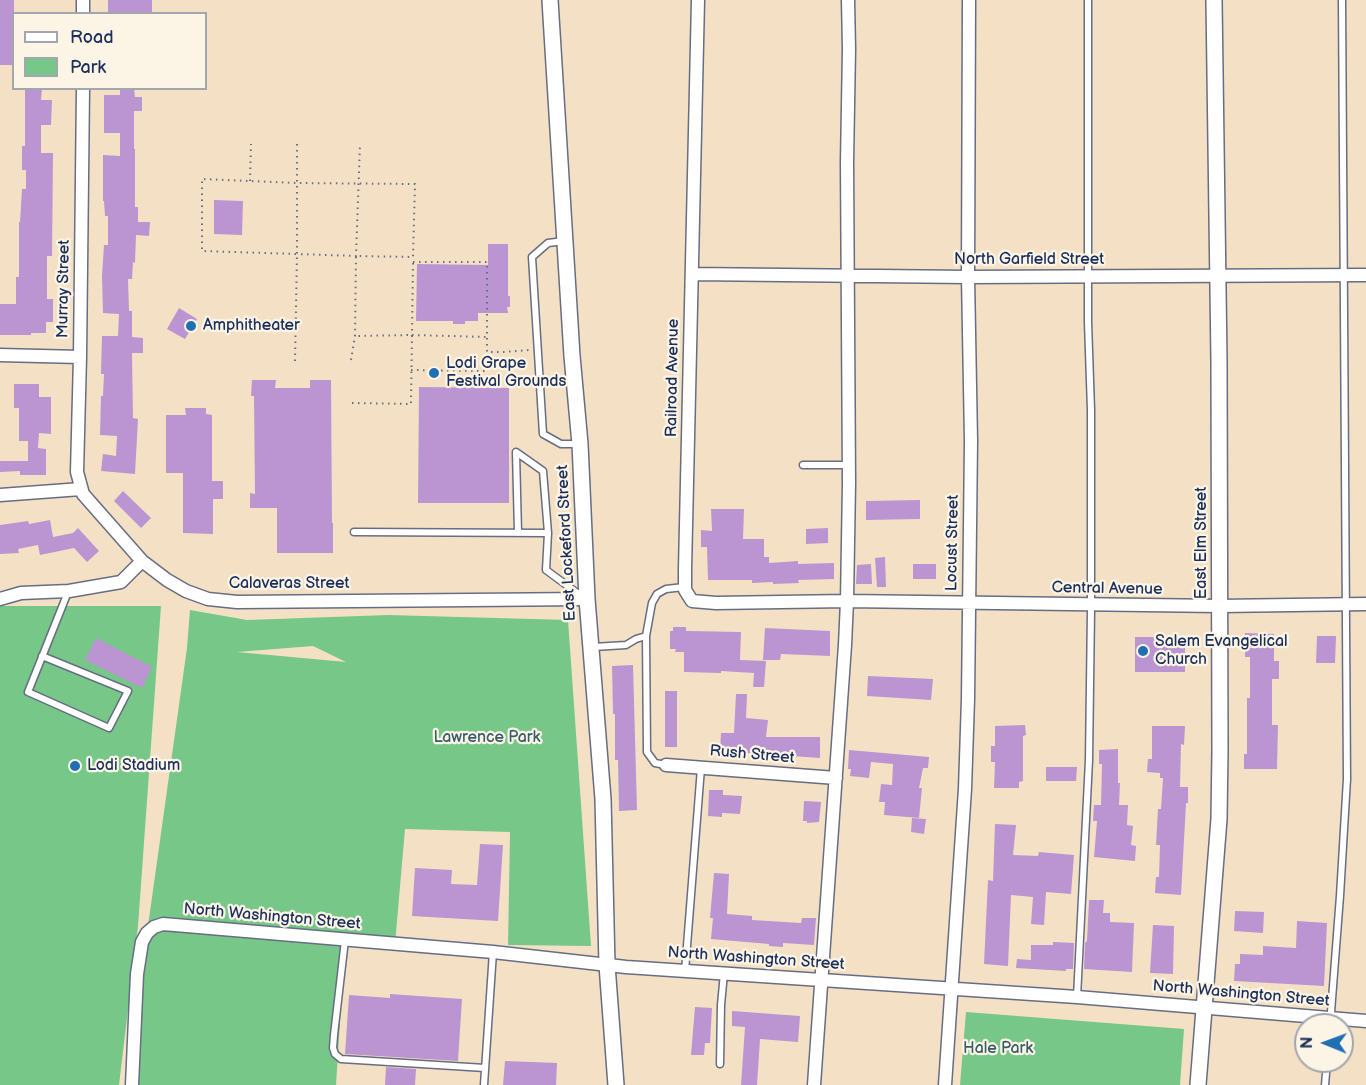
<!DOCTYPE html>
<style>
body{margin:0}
#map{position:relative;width:1366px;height:1085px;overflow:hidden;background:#f4e1c5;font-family:"Balsamiq Sans",sans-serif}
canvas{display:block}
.legend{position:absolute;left:12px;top:12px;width:195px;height:78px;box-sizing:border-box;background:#fcf5e5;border:2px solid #a2a6af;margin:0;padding:8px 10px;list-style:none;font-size:18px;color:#1b2f5e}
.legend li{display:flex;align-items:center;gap:12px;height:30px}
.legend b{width:30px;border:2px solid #a2a6af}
.north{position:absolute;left:1294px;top:1013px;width:60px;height:60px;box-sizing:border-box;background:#fcf5e5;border:2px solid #a2a6af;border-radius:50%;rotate:271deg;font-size:16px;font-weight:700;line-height:24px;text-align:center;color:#1b2f5e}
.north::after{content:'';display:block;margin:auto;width:21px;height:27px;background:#1f6fb2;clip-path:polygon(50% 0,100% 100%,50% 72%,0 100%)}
</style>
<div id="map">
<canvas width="1366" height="1085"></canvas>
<ul class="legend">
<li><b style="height:8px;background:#fff"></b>Road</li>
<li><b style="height:16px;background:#77c789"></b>Park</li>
</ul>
<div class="north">N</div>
</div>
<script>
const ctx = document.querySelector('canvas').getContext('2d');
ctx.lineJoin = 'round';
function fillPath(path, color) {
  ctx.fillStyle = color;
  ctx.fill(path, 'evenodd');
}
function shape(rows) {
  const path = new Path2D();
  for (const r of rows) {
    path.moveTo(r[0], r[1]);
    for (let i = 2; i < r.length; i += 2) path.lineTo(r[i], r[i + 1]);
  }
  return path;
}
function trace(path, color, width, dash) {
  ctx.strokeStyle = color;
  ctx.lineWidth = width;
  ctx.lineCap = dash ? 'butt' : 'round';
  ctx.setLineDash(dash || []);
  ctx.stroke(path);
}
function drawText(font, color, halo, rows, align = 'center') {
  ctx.font = font + ' "Balsamiq Sans",sans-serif';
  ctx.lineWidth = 4.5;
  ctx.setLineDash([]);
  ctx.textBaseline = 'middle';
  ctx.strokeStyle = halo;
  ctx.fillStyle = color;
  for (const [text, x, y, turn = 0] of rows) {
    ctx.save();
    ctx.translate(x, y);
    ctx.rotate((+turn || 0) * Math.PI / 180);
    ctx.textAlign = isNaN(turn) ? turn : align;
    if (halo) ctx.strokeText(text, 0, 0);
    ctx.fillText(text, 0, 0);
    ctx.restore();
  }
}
const green = shape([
 [0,606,161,606,138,926,119,1085,0,1085],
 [190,610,247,620,388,615,568,620,591,946,508,945,510,832,405,829,395,944,345,942,336,1085,134,1085,147,933,187,648],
 [313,646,346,662,237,652],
 [966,1012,1184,1029,1180,1085,960,1085]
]);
const building = shape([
 [0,0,14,0,14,62,12,62,12,65,0,65],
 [108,0,152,0,152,14,108,14],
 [25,88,42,88,41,100,52,100,51,125,41,125,41,153,53,153,52,256,47,256,47,299,53,299,53,322,46,322,46,333,31,333,31,335,0,335,0,304,16,304,16,277,19,277,19,222,20,222,22,189,26,189,26,170,22,170,22,146,25,146],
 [120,88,134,88,135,97,142,97,142,111,134,111,134,149,135,149,135,207,138,207,138,222,150,222,149,236,136,235,135,263,133,262,132,279,128,279,129,311,132,311,132,337,143,338,143,353,132,353,133,418,138,419,135,474,101,471,103,454,116,456,117,436,100,435,101,396,103,396,104,374,101,374,102,336,118,336,119,314,103,313,102,276,104,245,108,245,108,216,105,216,104,201,103,201,103,155,120,156,120,133,104,133,104,95,120,95],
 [214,200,243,201,242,235,214,234],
 [488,244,508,244,508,296,510,296,510,307,507,307,508,313,478,313,478,321,465,321,465,324,453,324,453,321,416,321,417,264,488,265],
 [179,308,197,319,185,339,167,329],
 [252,380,276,380,275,388,310,388,310,380,331,380,332,523,333,523,333,553,277,553,277,508,250,508,250,493,255,494,254,396,251,396],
 [14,384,39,384,39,397,51,397,51,434,39,433,38,448,46,449,46,475,20,475,20,471,0,472,0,461,28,461,28,441,19,441,19,408,14,408],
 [419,387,509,388,509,503,418,503],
 [185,408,206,408,206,414,212,415,212,481,223,481,223,499,213,499,213,534,183,533,183,473,166,473,166,415,186,415],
 [123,491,151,518,141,528,114,501],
 [920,500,920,519,866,520,866,501],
 [711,509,744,509,743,539,764,539,764,557,769,557,769,563,798,561,798,564,834,563,834,579,798,580,799,583,773,584,773,582,752,583,752,580,708,580,707,547,701,547,701,530,712,531],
 [50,520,53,537,73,533,78,528,99,551,87,562,74,548,40,555,38,545,18,549,19,553,0,554,0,525,28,521,29,524],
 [828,528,828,543,806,544,806,529],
 [885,557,886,587,877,587,875,558],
 [871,564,872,584,856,584,857,565],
 [913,564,936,564,936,579,913,579],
 [673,627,686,627,686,631,688,631,741,632,740,660,766,661,764,687,753,687,754,673,721,671,721,673,684,672,684,652,675,652,676,649,670,649,670,631,673,631],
 [765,628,830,631,830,656,781,654,780,660,763,660],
 [1245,633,1274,634,1274,661,1279,661,1279,679,1272,679,1272,725,1278,725,1277,769,1244,769,1244,754,1247,754,1247,698,1250,698,1250,657,1245,657],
 [1317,636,1336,636,1335,663,1316,663],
 [1135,637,1185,637,1185,672,1135,672],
 [96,638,152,667,142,688,85,660],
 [633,665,637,810,619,811,618,760,615,760,615,714,613,714,612,666],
 [868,676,933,679,931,700,867,696],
 [665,691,677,691,677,747,665,747],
 [736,694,747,694,746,718,768,720,766,737,820,737,820,758,720,751,721,733,734,733],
 [1025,725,1026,735,1023,736,1023,781,1019,782,1019,788,994,788,995,762,991,762,991,746,995,746,995,726],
 [1152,726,1185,726,1184,745,1181,744,1180,787,1188,787,1188,803,1186,803,1181,895,1155,893,1156,877,1159,877,1160,845,1156,845,1158,809,1161,809,1163,778,1160,778,1160,773,1147,772,1148,759,1152,759],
 [1118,749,1118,783,1120,783,1119,805,1128,805,1127,825,1133,826,1131,845,1136,846,1135,861,1094,857,1097,821,1093,821,1094,805,1101,805,1102,764,1099,764,1099,750],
 [849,750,929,757,928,768,923,768,919,788,922,788,919,818,884,815,885,802,879,802,881,784,892,785,893,764,871,762,869,778,850,776,851,769,848,769],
 [1046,767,1077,767,1076,781,1046,781],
 [709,790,723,790,723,795,742,796,740,814,722,813,722,817,708,816],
 [804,801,821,802,819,822,807,823,807,821,803,821],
 [912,818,926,819,924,834,911,832],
 [995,824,1016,825,1013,855,1038,856,1039,852,1074,855,1071,894,1046,892,1044,925,1031,924,1033,897,1011,895,1008,966,984,964,988,880,993,881],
 [480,844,503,845,498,921,412,916,415,868,452,870,451,884,477,885],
 [714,873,729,874,727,914,752,916,752,920,801,923,802,918,816,918,814,945,783,943,783,947,769,946,769,944,711,939,713,918,710,918],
 [1089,900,1104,900,1103,913,1110,913,1110,922,1134,923,1132,972,1084,969,1085,943,1087,941],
 [1235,911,1264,912,1263,933,1234,931],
 [1297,921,1327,923,1324,986,1234,981,1235,964,1240,964,1240,954,1263,955,1263,946,1296,948],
 [1153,925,1174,926,1173,974,1150,973],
 [1053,942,1074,943,1073,969,1066,969,1066,971,1016,968,1017,959,1031,960,1031,945,1053,945],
 [390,994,462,999,458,1061,345,1054,349,995,390,998],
 [695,1007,712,1008,710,1043,705,1043,704,1055,691,1055],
 [732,1011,800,1016,798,1042,760,1039,757,1085,741,1085,745,1027,732,1026],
 [505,1061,557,1063,556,1085,503,1085],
 [386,1067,416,1069,415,1085,385,1085]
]);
const path = shape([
 [297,144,297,254,356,256,360,144],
 [250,181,251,144],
 [413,262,487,262,487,352,504,352,530,350],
 [413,263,412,335,487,337],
 [295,361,297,254,202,251,202,179,297,183,415,184,413,257,356,256,355,336,351,360],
 [411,370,486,371,487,352],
 [352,403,411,404,412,335,355,336]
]);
const service = shape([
 [564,241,548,243,532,257,543,434,561,444,579,444],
 [803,465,848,465],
 [354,532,548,533,546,570,584,598],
 [518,533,516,452,543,471,548,533],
 [646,636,647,752,655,763,666,765],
 [593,647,626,645,636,639,646,636,652,603,657,594,666,589,684,587],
 [42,656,128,691,109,728,28,692,68,592],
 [345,940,334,1035,333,1048,335,1054,341,1059,485,1068],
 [685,971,701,768],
 [1077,997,1089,760,1091,610,1091,410,1088,322,1088,0],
 [1330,1025,1340,896,1347,779,1342,0],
 [720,1064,721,1005,724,973],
 [484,1085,493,952],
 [1325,1085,1327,1061]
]);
const minor = shape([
 [698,0,685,569,685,590,692,601,716,603,847,601,1219,606,1366,604],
 [83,14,83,0],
 [83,88,80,357,77,472,83,494,142,561,167,580,186,591,208,599,237,602,587,599],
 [692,274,968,277,1366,275],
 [0,355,80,357],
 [0,495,81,489],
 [0,599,21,593,69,591,121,582,142,561],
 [666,765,836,778],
 [132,1085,137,974,142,942,147,933,154,927,163,924,493,952,626,967,1077,997,1366,1021],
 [814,1085,845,645,847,601,849,483,847,162,849,49,848,0],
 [945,1085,965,789,968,699,971,441,968,277,969,0]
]);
const tertiary = shape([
 [550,0,572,356,580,444,587,599,603,799,607,965,616,1085],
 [1198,1085,1219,819,1220,751,1219,361,1214,0]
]);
const markers = [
 [191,326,6,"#1f6fb2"],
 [434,373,6,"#1f6fb2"],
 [1143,651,6,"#1f6fb2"],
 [75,766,6,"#1f6fb2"]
];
const streetNames = [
 ["North Garfield Street",1029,260],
 ["Murray Street",64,289,-89],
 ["Railroad Avenue",673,378,-89],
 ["East Lockeford Street",567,543,-93],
 ["Locust Street",953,543,-89],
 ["East Elm Street",1202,543,-90],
 ["Calaveras Street",289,584],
 ["Central Avenue",1107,589,1],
 ["Rush Street",752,755,5],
 ["North Washington Street",272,917,5],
 ["North Washington Street",756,959,4],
 ["North Washington Street",1241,994,5]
];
const poiNames = [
 ["Amphitheater",203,326],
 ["Lodi Grape",446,364],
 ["Festival Grounds",446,382],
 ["Salem Evangelical",1155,642],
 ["Church",1155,660],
 ["Lodi Stadium",87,766]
];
const parkNames = [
 ["Lawrence Park",487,738],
 ["Hale Park",998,1049]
];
fillPath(green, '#77c789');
fillPath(building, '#ba95d1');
trace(service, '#676d82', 9);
trace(minor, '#676d82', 15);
trace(tertiary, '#676d82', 18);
trace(path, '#676d82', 2, [1.5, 4.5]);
trace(service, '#fff', 6);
trace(minor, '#fff', 12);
trace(tertiary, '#fff', 15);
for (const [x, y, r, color] of markers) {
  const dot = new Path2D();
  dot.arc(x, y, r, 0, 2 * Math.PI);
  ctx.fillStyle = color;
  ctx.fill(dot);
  trace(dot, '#fcf5e5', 2);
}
drawText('16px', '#1b2f5e', '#fcf5e5', streetNames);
drawText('16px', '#1b2f5e', '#fcf5e5', poiNames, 'left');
drawText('16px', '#375d6b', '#fcf5e5', parkNames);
</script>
